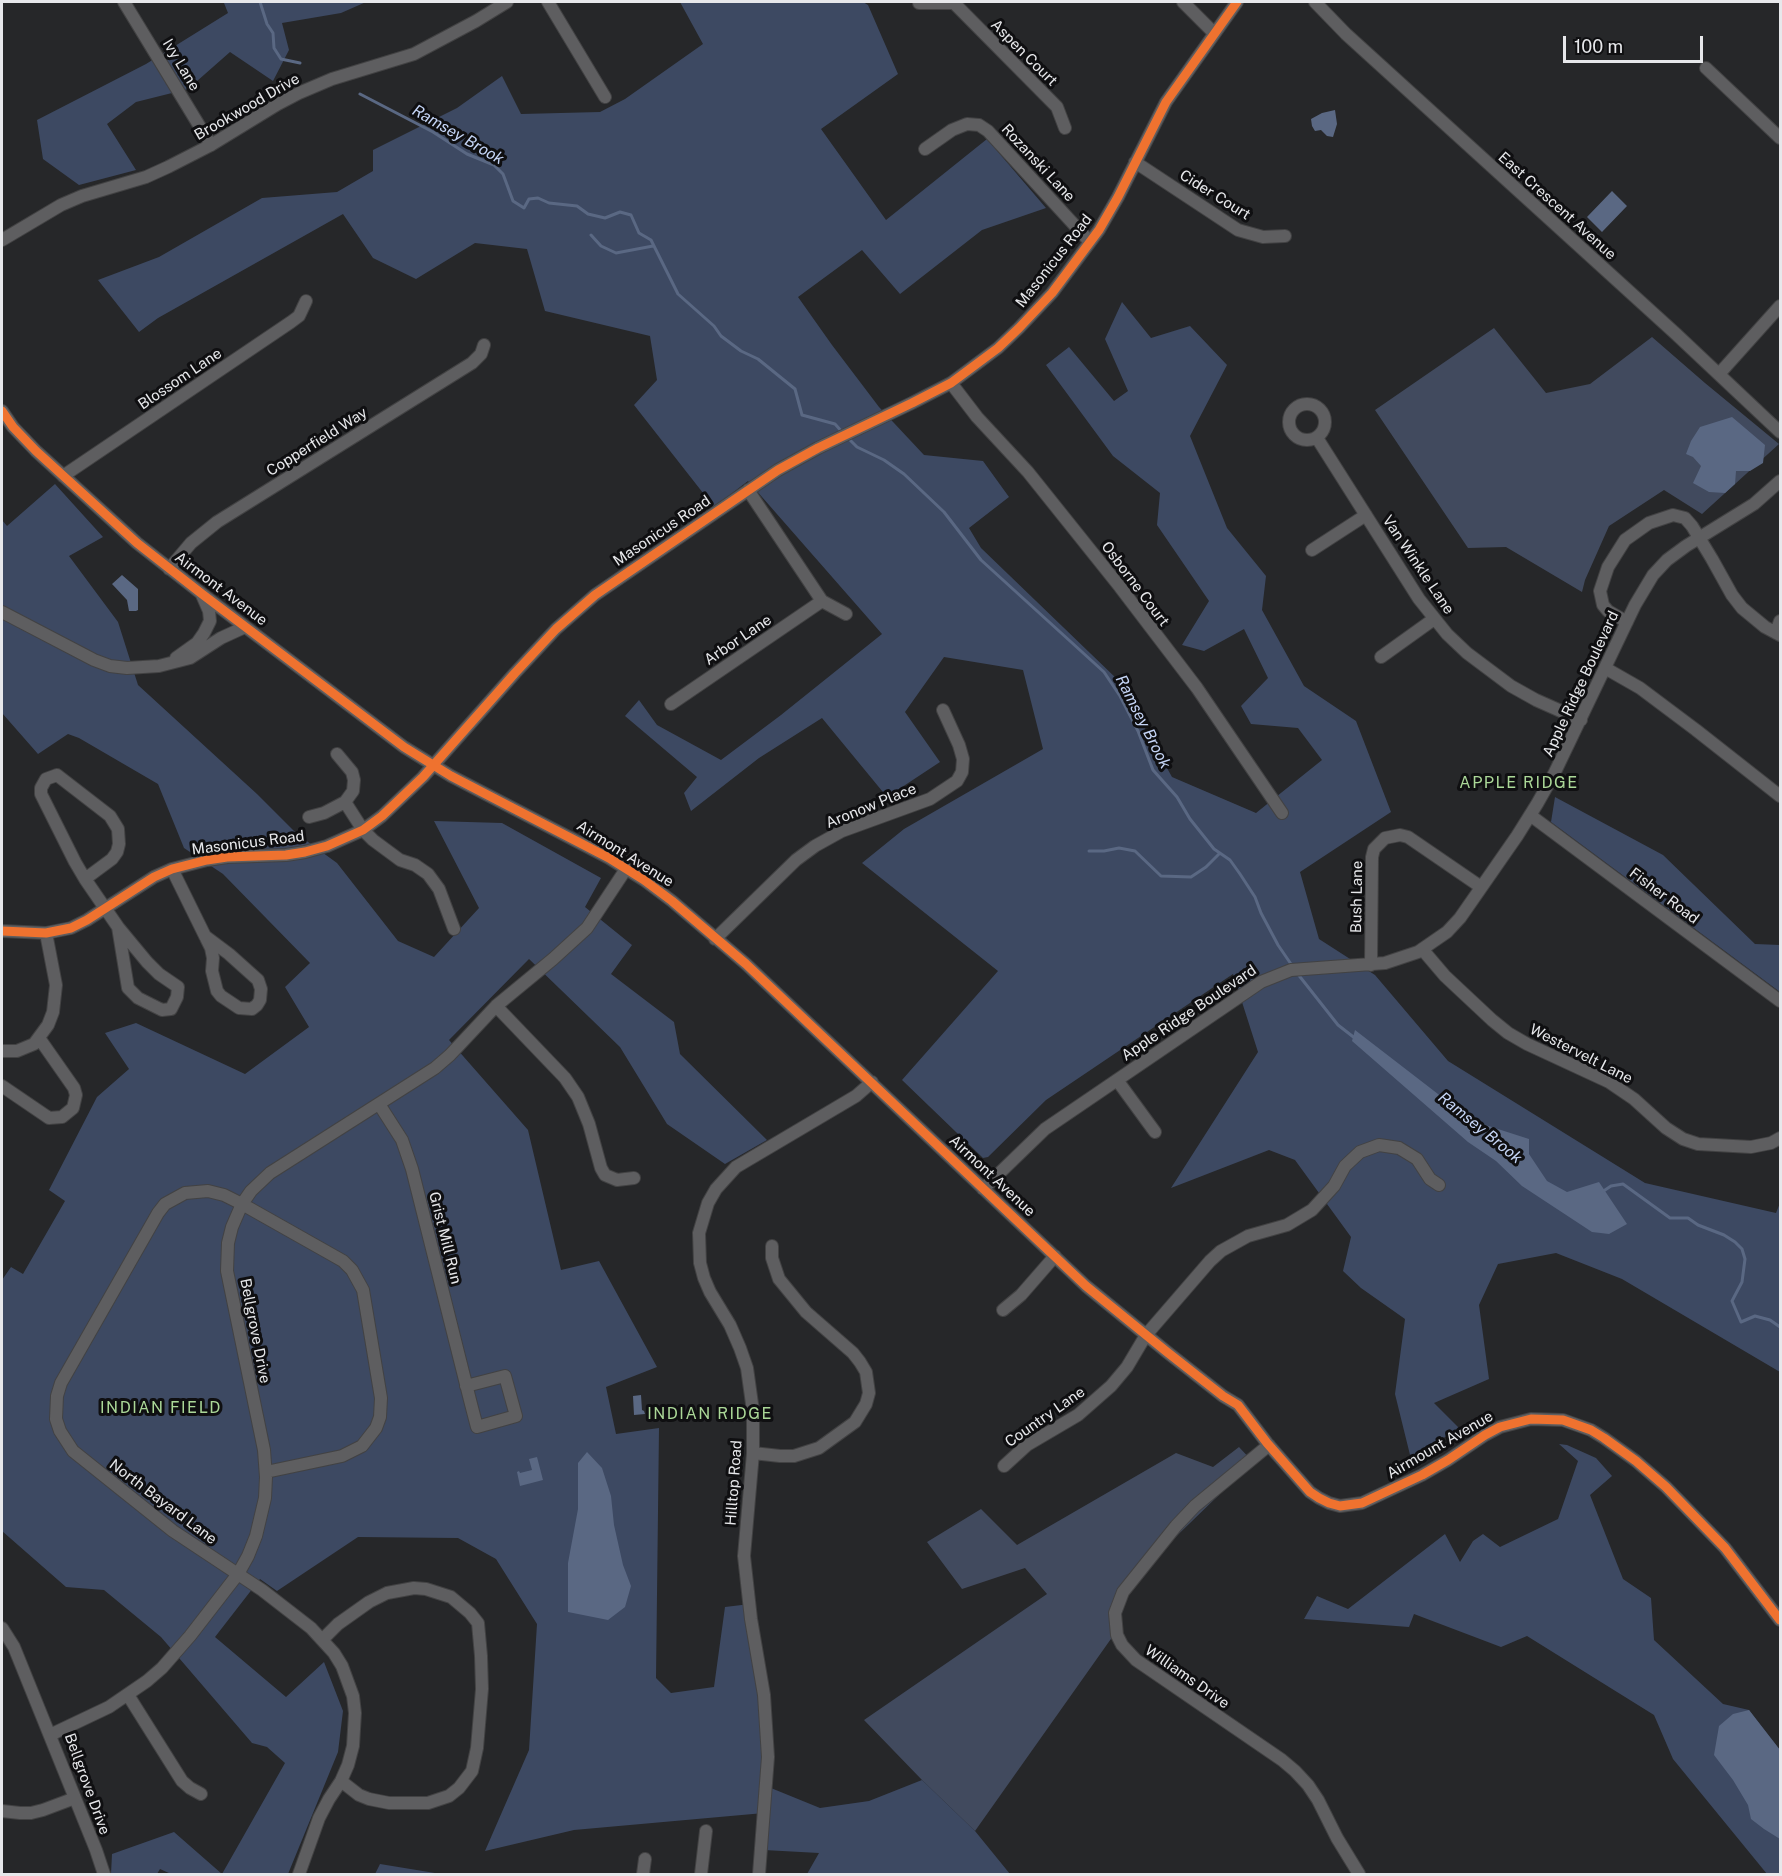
<!DOCTYPE html>
<style>
body{margin:0}
#map{position:relative;width:1782px;height:1876px;overflow:hidden;background:#262729;font-family:"Public Sans",sans-serif}
canvas{display:block}
.frame{position:absolute;inset:0;border:3px solid #e7e8eb;pointer-events:none}
.scale{position:absolute;left:1563px;top:36px;width:140px;height:27px;box-sizing:border-box;border:3px solid #e7e8eb;border-top:0;padding-left:8px;font-size:18px;line-height:21px;white-space:nowrap;color:#e7e8eb;-webkit-text-stroke:4px #0f0f11;paint-order:stroke}
</style>
<div id="map">
<canvas width="1782" height="1876"></canvas>
<div class="frame"></div>
<div class="scale">100 m</div>
</div>
<script>
const ctx = document.querySelector('canvas').getContext('2d');
ctx.lineJoin = 'round';
function fillPath(path, color) {
  ctx.fillStyle = color;
  ctx.fill(path, 'evenodd');
}
function shape(rows) {
  const path = new Path2D();
  for (const r of rows) {
    if (r.length === 3) {
      path.moveTo(r[0] + r[2], r[1]);
      path.arc(r[0], r[1], r[2], 0, 2 * Math.PI);
      continue;
    }
    path.moveTo(r[0], r[1]);
    for (let i = 2; i < r.length; i += 2) path.lineTo(r[i], r[i + 1]);
  }
  return path;
}
function trace(path, color, width, dash) {
  ctx.strokeStyle = color;
  ctx.lineWidth = width;
  ctx.lineCap = dash ? 'butt' : 'round';
  ctx.setLineDash(dash || []);
  ctx.stroke(path);
}
function drawText(font, color, halo, rows, align = 'center') {
  ctx.font = font + ' "Public Sans",sans-serif';
  ctx.lineWidth = 6;
  ctx.setLineDash([]);
  ctx.textBaseline = 'middle';
  ctx.strokeStyle = halo;
  ctx.fillStyle = color;
  for (const [text, x, y, turn = 0] of rows) {
    ctx.save();
    ctx.translate(x, y);
    ctx.rotate((+turn || 0) * Math.PI / 180);
    ctx.textAlign = isNaN(turn) ? turn : align;
    if (halo) ctx.strokeText(text, 0, 0);
    ctx.fillText(text, 0, 0);
    ctx.restore();
  }
}
const green = shape([
 [1494,328,1546,393,1590,384,1652,337,1705,383,1779,444,1702,514,1664,490,1609,526,1585,580,1582,592,1506,547,1468,548,1375,410],
 [1239,1447,1253,1462,1126,1585,1113,1636,975,1831,922,1780,864,1720,1047,1594,1025,1568,962,1589,927,1542,981,1509,1017,1545,1176,1453,1213,1467]
]);
const forest = shape([
 [220,2,366,2,341,13,282,23,289,50,273,81,230,52,188,89,136,102,107,124,136,170,79,185,43,159,37,120,146,64,228,13,224,3],
 [680,2,863,2,868,5,898,74,821,129,886,220,987,139,1046,208,982,230,900,294,862,250,798,297,832,345,879,407,924,455,983,461,1009,497,969,528,981,548,1118,680,1172,777,1256,813,1322,760,1298,728,1251,724,1241,706,1268,678,1244,629,1204,651,1182,645,1209,601,1157,525,1160,493,1113,456,1046,365,1069,347,1114,401,1128,391,1105,339,1122,302,1151,338,1190,326,1227,365,1190,436,1227,528,1266,576,1262,610,1304,686,1356,721,1391,812,1300,872,1319,939,1375,975,1448,1061,1645,1183,1776,1213,1780,1203,1780,1372,1622,1279,1556,1253,1498,1264,1479,1305,1489,1379,1434,1403,1459,1428,1411,1459,1395,1394,1405,1319,1361,1288,1343,1271,1351,1237,1295,1160,1269,1150,1171,1188,1258,1052,1233,974,1046,1100,988,1157,983,1158,902,1080,998,971,862,863,904,829,1043,749,1023,670,944,657,905,712,940,762,887,797,822,718,759,758,691,811,684,793,697,777,625,716,639,700,657,725,721,760,781,715,882,634,748,481,714,507,634,405,657,380,650,336,545,311,527,249,475,243,416,279,373,258,343,214,158,318,139,332,98,280,159,257,262,198,337,192,373,171,373,150,457,108,502,76,521,114,600,112,625,99,703,44],
 [55,484,103,537,69,556,118,622,138,685,257,794,297,834,337,863,398,941,434,957,479,908,434,821,502,823,601,878,585,907,632,945,611,974,674,1022,680,1054,767,1140,725,1164,667,1124,620,1047,529,959,449,1040,528,1130,561,1270,599,1261,657,1367,606,1387,616,1434,659,1428,656,1678,671,1693,714,1687,725,1607,750,1604,766,1786,820,1808,869,1801,922,1780,975,1831,1010,1874,807,1874,819,1853,764,1850,764,1813,574,1830,485,1851,529,1750,537,1624,496,1559,458,1538,358,1537,277,1591,260,1579,215,1637,286,1697,324,1662,343,1711,338,1752,288,1874,171,1874,160,1869,157,1874,111,1874,112,1854,174,1832,222,1874,285,1763,267,1747,252,1743,161,1637,104,1590,66,1587,2,1531,2,1280,11,1267,23,1274,65,1201,49,1190,97,1097,129,1069,105,1033,136,1023,245,1074,309,1027,285,987,310,963,223,874,184,848,158,784,79,738,68,734,38,754,2,713,2,520,7,526],
 [1555,797,1663,855,1755,944,1780,945,1780,992,1551,822],
 [1559,1444,1567,1445,1596,1458,1612,1476,1590,1495,1623,1579,1651,1598,1654,1640,1723,1704,1749,1710,1780,1750,1780,1874,1767,1874,1673,1759,1654,1715,1527,1636,1501,1647,1414,1614,1409,1627,1304,1619,1317,1596,1348,1609,1445,1534,1460,1562,1473,1541,1483,1534,1500,1547,1558,1519,1578,1461],
 [380,1864,441,1874,375,1874]
]);
const water = shape([
 [1335,110,1337,124,1333,137,1327,136,1321,130,1315,131,1312,126,1311,119,1322,113],
 [1612,191,1627,206,1602,232,1587,217],
 [1732,417,1765,445,1763,463,1750,471,1736,471,1735,484,1725,493,1709,492,1693,483,1701,466,1693,457,1686,454,1691,441,1700,427],
 [122,575,138,589,138,610,136,611,129,611,127,600,112,584],
 [1355,1030,1473,1121,1529,1139,1529,1154,1547,1181,1567,1192,1599,1182,1627,1224,1609,1234,1592,1232,1522,1186,1496,1161,1468,1142,1352,1041],
 [641,1395,642,1410,644,1411,645,1414,634,1415,633,1396],
 [587,1452,602,1468,611,1496,614,1525,623,1565,631,1586,625,1607,608,1620,568,1612,568,1563,578,1509,578,1463],
 [537,1457,543,1480,520,1486,517,1472,519,1471,520,1473,532,1470,529,1459],
 [1749,1710,1780,1750,1780,1839,1764,1829,1751,1819,1748,1805,1733,1780,1714,1755,1719,1726,1733,1714]
]);
const stream = shape([
 [260,2,267,24,273,33,274,48,281,59,300,63],
 [360,94,433,132,467,154,494,165,503,174,513,201,524,208,529,199,538,198,549,203,577,206,588,214,605,218,620,212,631,215,639,233,651,240,678,294,714,326,721,336,741,351,758,359,795,389,802,415,835,424,843,433],
 [591,235,601,246,616,253,653,246],
 [848,438,857,447,884,460,904,474,944,512,981,560,1104,672,1120,696,1138,731,1153,770,1177,797,1190,819,1214,849,1230,860,1240,874,1255,897,1261,913,1278,945,1293,967],
 [1089,851,1104,851,1119,848,1135,851,1161,876,1191,877,1206,867,1220,853],
 [1297,973,1338,1025,1356,1039],
 [1602,1192,1611,1186,1623,1184,1670,1218,1688,1218,1698,1225,1724,1235,1735,1242,1742,1249,1745,1259,1742,1282,1732,1301,1741,1322,1755,1316,1770,1320,1780,1327]
]);
const minor = shape([
 [124,2,211,145],
 [548,2,605,97],
 [1183,2,1214,33],
 [1315,2,1346,34,1676,334,1780,432],
 [919,3,954,3,955,2],
 [954,3,1057,107,1065,128],
 [1706,68,1780,138],
 [925,149,952,130,967,124,979,125,988,131,1090,242],
 [1135,162,1238,230,1263,237,1285,236],
 [2,240,61,205,82,196,146,177,168,167,211,145,278,104,299,93,332,79,414,54,476,21,507,2],
 [1719,374,1780,306],
 [951,383,977,417,1028,472,1120,587,1197,688,1282,813],
 [1307,422,18],
 [2,411,13,427,36,451,137,543,202,594,404,747,451,776,609,858,644,880,672,901,746,964,1086,1286,1167,1352,1223,1396,1238,1405,1267,1443,1310,1492,1319,1498,1329,1503,1340,1506,1362,1503,1422,1475,1448,1460,1485,1435,1500,1427,1531,1419,1563,1420,1591,1430,1604,1438,1636,1461,1666,1487,1725,1548,1780,1620],
 [1317,438,1419,599,1447,634,1467,653,1511,686,1536,700,1581,720],
 [63,476,291,322,299,316,306,301],
 [748,490,822,601,846,614],
 [1312,550,1366,515],
 [169,569,191,543,217,522,472,363,481,354,484,345],
 [2,612,94,660,110,666,127,668,159,666,190,658,221,638,245,627],
 [1627,622,1608,611,1603,605,1600,591,1608,567,1625,540,1649,523,1673,515,1685,518,1692,526,1712,559,1732,595,1742,608,1765,627,1780,635],
 [1776,633,1780,621],
 [1381,657,1434,619],
 [176,658,197,643,204,633,210,621,209,611,202,595],
 [1605,668,1640,688,1696,730,1780,796],
 [671,704,822,601],
 [57,775,110,816,118,829,119,844,117,852,112,859,85,879,75,862,41,794,41,788,46,779,57,775],
 [345,802,363,830,373,840,400,860,415,865,428,874,439,889,454,929],
 [1530,815,1780,1001],
 [309,817,324,813,345,802,353,791,354,780,352,772,337,754],
 [172,869,205,936],
 [85,879,118,927],
 [118,927,147,962,159,974,178,987,177,997,171,1009,162,1010,138,998,128,988,118,927],
 [2,931,46,933,71,928,87,920,154,877,172,869,207,860,227,857,286,855,305,852,327,846,363,830,382,816,423,777,515,673,556,629,595,595,778,470,818,448,912,403,951,383,998,348,1019,328,1052,293,1099,230,1118,197,1166,102,1237,2],
 [205,936,229,954,258,980,261,989,260,1000,257,1005,252,1009,239,1008,221,996,217,991,212,971,213,958,211,948,205,936],
 [715,939,796,860,815,846,842,831,930,799,957,781,962,772,963,759,959,745,943,710],
 [1422,949,1445,976,1492,1020,1508,1033,1527,1044,1609,1082,1634,1099,1666,1128,1683,1139,1698,1144,1751,1147,1771,1143,1780,1138],
 [1371,965,1372,857,1374,849,1385,838,1400,835,1408,837,1481,887],
 [496,1006,565,1078,578,1097,589,1124,601,1168,605,1175,617,1180,634,1178],
 [2,1051,17,1051,34,1044,48,1025,53,1012,56,985,46,933],
 [1117,1080,1155,1132],
 [2,1086,49,1118,62,1117,73,1108,76,1095,74,1088,39,1038],
 [379,1104,402,1140,412,1169,471,1404,477,1427,516,1416,505,1376,466,1386],
 [983,1189,1045,1129,1261,982,1291,970,1385,963,1418,952,1447,932,1460,918,1517,836,1537,804,1554,774,1635,605,1653,575,1667,560,1686,546,1754,504,1780,481],
 [1003,1310,1021,1295,1055,1256],
 [1269,1445,1195,1506,1176,1526,1123,1592,1115,1613,1117,1635,1122,1645,1136,1660,1282,1760,1295,1771,1308,1785,1318,1800,1337,1838,1359,1874],
 [753,1453,780,1456,794,1456,819,1448,855,1422,866,1404,869,1393,866,1372,860,1362,853,1353,806,1312,779,1279,772,1258,772,1246],
 [1004,1466,1027,1445,1078,1415,1111,1386,1127,1367,1146,1335,1210,1261,1221,1251,1248,1236,1287,1225,1312,1210,1334,1186,1345,1166,1360,1152,1379,1145,1399,1148,1417,1159,1430,1179,1439,1185],
 [266,1472,342,1456,362,1446,376,1428,380,1417,381,1398,363,1290,352,1270,343,1261,242,1204,224,1195,208,1191,185,1193,165,1204,158,1213,61,1383,57,1396,56,1419,60,1431,73,1451,173,1531,262,1590,311,1628,334,1653,342,1666,353,1696,355,1713,353,1746,348,1765,341,1781,329,1799,319,1818,299,1874],
 [2,1628,14,1647,96,1850,104,1874],
 [323,1639,338,1624,369,1602,387,1593,414,1588,426,1589,451,1597,470,1613,478,1623,481,1656,482,1689,477,1748,472,1771,459,1788,449,1796,428,1803,389,1803,369,1799,359,1795,341,1781],
 [128,1695,182,1781,190,1788,201,1794],
 [50,1735,109,1707,147,1681,162,1668,190,1636,238,1574,248,1556,256,1536,265,1498,266,1477,264,1450,227,1271,228,1243,232,1227,242,1204,251,1191,270,1173,435,1068,450,1055,496,1006,553,959,587,928,626,869],
 [2,1811,20,1813,31,1813,43,1810,75,1798],
 [643,1874,645,1859],
 [701,1874,706,1831],
 [759,1874,768,1757,764,1695,751,1619,744,1556,753,1453,753,1411,747,1368,740,1348,730,1325,710,1292,704,1278,700,1263,699,1233,708,1203,716,1189,736,1167,856,1096,872,1082]
]);
const cycleway = shape([
 [2,411,13,427,36,451,137,543,202,594,404,747,451,776,609,858,644,880,672,901,746,964,1086,1286,1167,1352,1223,1396,1238,1405,1267,1443,1310,1492,1319,1498,1329,1503,1340,1506,1362,1503,1422,1475,1448,1460,1485,1435,1500,1427,1531,1419,1563,1420,1591,1430,1604,1438,1636,1461,1666,1487,1725,1548,1780,1620],
 [2,931,46,933,71,928,87,920,154,877,172,869,207,860,227,857,286,855,305,852,327,846,363,830,382,816,423,777,515,673,556,629,595,595,778,470,818,448,912,403,951,383,998,348,1019,328,1052,293,1099,230,1118,197,1166,102,1237,2]
]);
const streetNames = [
 ["Aspen Court",1024,53,45],
 ["Ivy Lane",181,65,59],
 ["Brookwood Drive",247,107,-30],
 ["Rozanski Lane",1038,163,47],
 ["Cider Court",1215,195,32],
 ["East Crescent Avenue",1557,206,42],
 ["Masonicus Road",1054,261,-52],
 ["Blossom Lane",180,379,-34],
 ["Copperfield Way",317,442,-32],
 ["Masonicus Road",662,531,-34],
 ["Van Winkle Lane",1418,565,56],
 ["Osborne Court",1135,584,53],
 ["Airmont Avenue",221,589,37],
 ["Arbor Lane",738,640,-34],
 ["Apple Ridge Boulevard",1581,684,-65],
 ["Aronow Place",871,806,-22],
 ["Masonicus Road",248,843,-7],
 ["Airmont Avenue",625,854,32],
 ["Fisher Road",1664,896,37],
 ["Bush Lane",1357,897,-89],
 ["Apple Ridge Boulevard",1189,1013,-34],
 ["Westervelt Lane",1581,1054,27],
 ["Airmont Avenue",992,1176,43],
 ["Grist Mill Run",445,1238,76],
 ["Bellgrove Drive",255,1331,79],
 ["Country Lane",1045,1417,-35],
 ["Airmount Avenue",1440,1445,-30],
 ["Hilltop Road",734,1483,-86],
 ["North Bayard Lane",163,1502,37],
 ["Williams Drive",1187,1677,35],
 ["Bellgrove Drive",87,1784,70]
];
const waterNames = [
 ["Ramsey Brook",458,135,30],
 ["Ramsey Brook",1143,722,63],
 ["Ramsey Brook",1480,1128,39]
];
const neighbourhoodNames = [
 ["APPLE RIDGE",1519,783],
 ["INDIAN FIELD",161,1408],
 ["INDIAN RIDGE",710,1414]
];
fillPath(green, '#414a5e');
fillPath(forest, '#3d4962');
fillPath(water, '#5a6883');
trace(stream, '#5a6883', 3);
trace(minor, '#424243', 14);
trace(minor, '#5e5e60', 12);
trace(cycleway, '#ef722f', 9);
drawText('15px', '#e7e8eb', '#0f0f11', streetNames);
drawText('italic 16px', '#c5d5f6', '#0f0f11', waterNames);
ctx.letterSpacing = '1.5px';
drawText('16px', '#abd898', '#0f0f11', neighbourhoodNames);
ctx.letterSpacing = '0px';
</script>
